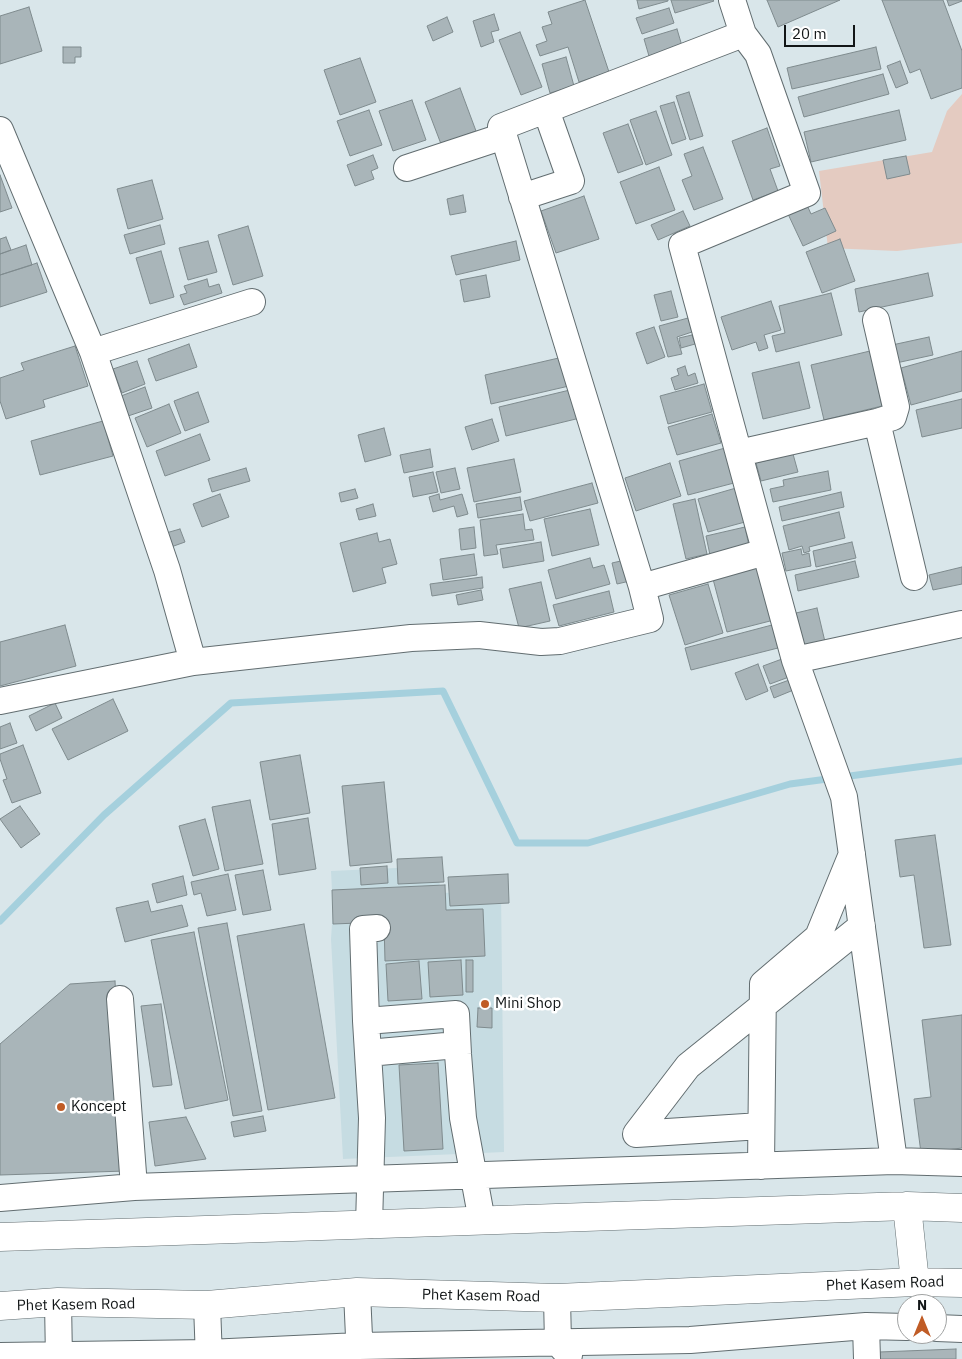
<!DOCTYPE html>
<style>
body{margin:0}
#map{position:relative;width:962px;height:1359px;overflow:hidden;background:#d9e6ea;font-family:"IBM Plex Sans",sans-serif}
canvas{display:block}
.north{position:absolute;left:897px;top:1294px;width:50px;height:50px;box-sizing:border-box;background:#fff;border:1px solid #a0a2a2;border-radius:50%;rotate:0deg;font-size:14px;font-weight:700;line-height:20px;text-align:center;color:#121617}
.north::after{content:'';display:block;margin:auto;width:18px;height:22px;background:#c05c26;clip-path:polygon(50% 0,100% 100%,50% 72%,0 100%)}
.scale{position:absolute;left:784px;top:25px;width:71px;height:22px;box-sizing:border-box;border:2px solid #121617;border-top:0;padding-left:6px;font-size:15px;line-height:18px;white-space:nowrap;color:#121617;-webkit-text-stroke:4px #fff;paint-order:stroke}
</style>
<div id="map">
<canvas width="962" height="1359"></canvas>
<div class="north">N</div>
<div class="scale">20 m</div>
</div>
<script>
const ctx = document.querySelector('canvas').getContext('2d');
ctx.lineJoin = 'round';
function fillPath(path, color) {
  ctx.fillStyle = color;
  ctx.fill(path, 'evenodd');
}
function shape(rows) {
  const path = new Path2D();
  for (const r of rows) {
    path.moveTo(r[0], r[1]);
    for (let i = 2; i < r.length; i += 2) path.lineTo(r[i], r[i + 1]);
  }
  return path;
}
function trace(path, color, width, dash) {
  ctx.strokeStyle = color;
  ctx.lineWidth = width;
  ctx.lineCap = dash ? 'butt' : 'round';
  ctx.setLineDash(dash || []);
  ctx.stroke(path);
}
function drawText(font, color, halo, rows, align = 'center') {
  ctx.font = font + ' "IBM Plex Sans",sans-serif';
  ctx.lineWidth = 5;
  ctx.setLineDash([]);
  ctx.textBaseline = 'middle';
  ctx.strokeStyle = halo;
  ctx.fillStyle = color;
  for (const [text, x, y, turn = 0] of rows) {
    ctx.save();
    ctx.translate(x, y);
    ctx.rotate((+turn || 0) * Math.PI / 180);
    ctx.textAlign = isNaN(turn) ? turn : align;
    if (halo) ctx.strokeText(text, 0, 0);
    ctx.fillText(text, 0, 0);
    ctx.restore();
  }
}
const built = shape([
 [439,866,440,893,501,891,504,1152,343,1159,331,939,333,910,331,871]
]);
const green = shape([
 [962,94,962,243,897,251,828,248,819,171,932,152,947,111]
]);
const stream = shape([
 [0,921,104,815,231,703,443,691,517,843,588,843,790,784,962,761]
]);
const building = shape([
 [585,0,609,72,579,82,568,47,540,56,536,45,547,41,542,27,552,24,548,12,585,0],
 [637,0,668,0,668,1,639,9,637,0],
 [671,0,713,0,714,1,675,13,671,0],
 [767,0,840,0,778,27,767,0],
 [882,0,943,0,962,51,962,88,931,99,920,69,910,73,882,0],
 [947,0,962,0,962,1,949,6,947,0],
 [29,7,42,51,0,64,0,16,29,7],
 [669,8,674,23,642,34,636,18,669,8],
 [494,14,499,30,491,32,494,42,481,47,473,21,494,14],
 [447,17,453,32,433,41,427,26,447,17],
 [677,29,682,46,649,56,644,39,677,29],
 [520,32,542,87,521,95,499,40,520,32],
 [63,47,81,47,81,57,75,57,75,63,63,63,63,47],
 [876,47,881,69,792,89,787,68,876,47],
 [566,57,574,86,550,93,542,64,566,57],
 [360,58,376,102,340,115,324,70,360,58],
 [900,61,908,83,896,88,887,66,900,61],
 [883,74,889,94,804,117,798,97,883,74],
 [460,88,476,131,441,144,425,102,460,88],
 [689,92,703,136,690,140,676,96,689,92],
 [412,100,426,140,393,151,379,111,412,100],
 [674,102,686,139,672,144,660,106,674,102],
 [369,110,382,145,350,156,337,121,369,110],
 [899,110,906,140,811,162,804,132,899,110],
 [656,111,672,155,646,165,630,120,656,111],
 [628,124,643,164,618,173,603,133,628,124],
 [767,128,780,166,770,169,778,191,753,200,732,141,767,128],
 [703,147,723,199,694,210,682,180,692,176,684,154,703,147],
 [373,155,378,168,371,171,374,179,355,186,347,165,373,155],
 [906,156,910,174,887,179,883,160,906,156],
 [659,167,675,210,636,224,620,182,659,167],
 [0,175,12,208,0,212,0,175],
 [152,180,163,219,128,229,117,189,152,180],
 [463,195,466,212,450,215,447,199,463,195],
 [584,196,599,239,556,253,541,211,584,196],
 [807,205,811,214,825,208,836,231,803,246,788,214,807,205],
 [683,211,690,226,658,240,651,225,683,211],
 [160,225,165,244,130,254,124,235,160,225],
 [248,226,263,276,233,285,218,235,248,226],
 [6,237,11,250,0,254,0,239,6,237],
 [840,239,855,281,822,293,806,252,840,239],
 [208,241,217,272,188,280,179,248,208,241],
 [516,241,520,260,456,275,451,256,516,241],
 [26,245,32,265,0,275,0,254,26,245],
 [161,251,174,297,150,304,136,258,161,251],
 [37,263,47,292,0,307,0,275,37,263],
 [928,273,933,296,859,312,855,289,928,273],
 [486,275,490,297,464,302,460,280,486,275],
 [207,279,209,287,219,284,222,293,184,305,180,295,187,293,184,286,207,279],
 [671,291,678,317,661,321,654,295,671,291],
 [831,293,842,335,776,352,772,336,785,333,779,306,831,293],
 [771,301,781,330,764,335,768,348,759,351,756,342,732,350,721,317,771,301],
 [688,318,692,332,677,337,682,354,668,357,659,326,688,318],
 [654,327,665,357,647,364,636,333,654,327],
 [692,335,695,344,681,348,679,338,692,335],
 [929,337,933,355,896,363,892,345,929,337],
 [189,344,197,367,156,381,148,359,189,344],
 [75,346,88,386,43,400,45,407,6,419,0,401,0,378,24,370,21,363,75,346],
 [870,351,882,406,824,420,811,365,870,351],
 [962,351,962,391,911,405,901,368,962,351],
 [563,357,569,386,491,404,485,375,563,357],
 [137,361,145,384,122,393,113,369,137,361],
 [799,362,810,408,763,419,752,373,799,362],
 [685,366,688,376,695,373,698,383,675,390,671,378,679,375,677,369,685,366],
 [704,384,712,412,668,424,660,396,704,384],
 [145,387,152,408,128,416,121,396,145,387],
 [574,389,580,418,506,436,499,407,574,389],
 [198,392,209,422,185,431,174,401,198,392],
 [962,399,962,428,922,437,916,410,962,399],
 [169,404,181,433,147,447,135,418,169,404],
 [712,414,721,443,677,455,668,427,712,414],
 [492,419,499,441,472,450,465,427,492,419],
 [103,421,113,456,40,475,31,441,103,421],
 [384,428,391,455,365,462,358,435,384,428],
 [200,434,210,460,165,476,156,451,200,434],
 [725,448,734,483,688,495,679,461,725,448],
 [430,449,433,467,404,473,400,455,430,449],
 [793,454,798,472,761,481,756,463,793,454],
 [514,459,521,492,474,502,467,468,514,459],
 [670,463,681,496,636,511,625,478,670,463],
 [246,468,250,481,212,492,208,479,246,468],
 [455,468,460,489,441,493,436,472,455,468],
 [828,471,831,490,773,502,770,489,784,486,783,480,828,471],
 [433,472,438,492,413,497,409,477,433,472],
 [592,483,598,503,530,521,524,501,592,483],
 [736,488,745,522,708,532,698,499,736,488],
 [355,489,358,498,341,502,339,493,355,489],
 [841,492,844,507,782,521,779,507,841,492],
 [220,494,229,517,202,527,193,504,220,494],
 [439,494,440,500,462,494,468,514,457,517,454,506,433,512,429,497,439,494],
 [520,497,522,510,478,518,476,504,520,497],
 [695,499,707,554,686,559,673,504,695,499],
 [373,504,376,516,359,520,356,509,373,504],
 [590,509,599,545,552,556,544,519,590,509],
 [839,512,845,538,809,547,810,551,804,553,802,546,789,550,783,526,839,512],
 [523,514,525,530,532,529,534,540,496,545,498,554,484,556,480,520,523,514],
 [474,527,476,548,461,550,459,529,474,527],
 [745,527,749,546,710,555,706,536,745,527],
 [180,529,185,542,171,547,166,533,180,529],
 [377,533,379,542,390,539,397,564,382,568,386,583,353,592,340,543,377,533],
 [541,542,544,561,503,568,500,549,541,542],
 [852,542,856,558,816,567,813,551,852,542],
 [801,549,802,555,809,553,811,566,786,571,782,553,801,549],
 [474,554,477,575,443,580,440,559,474,554],
 [590,558,593,568,604,565,610,584,556,599,548,570,590,558],
 [625,560,630,581,617,584,612,563,625,560],
 [855,561,859,577,798,591,795,575,855,561],
 [760,566,774,620,727,632,713,579,760,566],
 [962,567,962,584,933,590,929,575,962,567],
 [482,577,483,588,432,596,430,584,482,577],
 [541,582,550,621,519,628,509,589,541,582],
 [708,584,723,633,685,645,669,595,708,584],
 [481,590,483,600,458,605,456,595,481,590],
 [609,591,614,612,559,626,553,605,609,591],
 [817,608,826,646,806,651,796,613,817,608],
 [65,625,76,666,0,686,0,642,65,625],
 [772,625,778,648,691,670,685,648,772,625],
 [782,659,789,677,770,684,763,666,782,659],
 [758,664,768,691,746,700,735,673,758,664],
 [792,679,796,689,774,698,770,687,792,679],
 [113,699,128,731,68,760,52,729,113,699],
 [55,703,62,718,36,731,29,716,55,703],
 [10,723,17,743,0,749,0,727,10,723],
 [23,745,41,793,12,803,3,780,7,779,0,759,0,754,23,745],
 [300,755,310,813,270,820,260,762,300,755],
 [384,782,392,862,350,866,342,786,384,782],
 [250,800,263,864,225,871,212,807,250,800],
 [20,806,40,834,21,848,0,819,20,806],
 [308,818,316,869,279,875,272,824,308,818],
 [205,819,219,869,193,876,179,826,205,819],
 [935,835,951,945,924,948,914,875,900,877,895,840,935,835],
 [442,857,444,882,398,884,397,859,442,857],
 [387,866,388,883,361,885,360,868,387,866],
 [263,870,271,910,243,915,235,875,263,870],
 [228,874,236,910,207,916,201,893,194,895,191,882,228,874],
 [508,874,509,903,450,906,448,877,508,874],
 [183,876,187,895,157,903,152,884,183,876],
 [445,885,446,910,483,909,485,956,385,961,384,922,333,924,332,890,445,885],
 [148,901,151,912,182,905,188,926,125,942,116,908,148,901],
 [227,923,262,1111,233,1116,198,928,227,923],
 [304,924,335,1098,268,1110,237,936,304,924],
 [194,932,228,1100,185,1109,151,940,194,932],
 [461,960,463,995,430,997,428,962,461,960],
 [466,960,473,960,473,992,466,992,466,960],
 [419,961,422,999,388,1001,386,964,419,961],
 [115,981,126,1171,0,1175,0,1044,70,984,115,981],
 [161,1004,172,1085,153,1087,141,1006,161,1004],
 [478,1008,492,1008,492,1028,477,1027,478,1008],
 [962,1015,962,1148,921,1153,914,1099,931,1097,922,1020,962,1015],
 [438,1063,443,1149,404,1151,399,1065,438,1063],
 [263,1116,266,1131,234,1137,231,1122,263,1116],
 [186,1117,206,1159,155,1166,149,1122,186,1117],
 [956,1349,956,1359,880,1359,879,1352,956,1349]
]);
const minor = shape([
 [732,0,743,34,758,54,807,193,682,245,795,660,844,797,894,1161],
 [0,130,93,352,167,570,193,662],
 [407,168,504,136],
 [522,197,571,181,546,110],
 [93,352,252,302],
 [877,422,914,577],
 [739,453,877,422,893,417,896,407,876,320],
 [642,587,501,127,743,34],
 [795,660,962,624],
 [0,701,193,662,411,638,479,635,541,642,560,641,650,619,642,587,765,552],
 [120,999,134,1187],
 [366,1021,363,929,377,928],
 [368,1053,457,1045],
 [761,1126,636,1134,688,1066,862,926],
 [761,1166,763,984,818,937,852,854],
 [0,1198,134,1187,894,1161,962,1163],
 [369,1225,372,1118,366,1021,456,1014,458,1054,463,1118,482,1221],
 [357,1292,360,1359],
 [557,1298,558,1343,569,1355],
 [58,1302,59,1359],
 [207,1305,209,1359],
 [866,1326,867,1359],
 [937,1328,962,1329],
 [0,1356,208,1353,359,1346,690,1340,866,1326,907,1327]
]);
const major = shape([
 [907,1206,915,1282],
 [0,1237,907,1206,962,1208],
 [0,1306,58,1302,207,1305,357,1292,557,1298,915,1282,962,1283]
]);
const markers = [
 [485,1004,5,"#c05c26"],
 [61,1107,5,"#c05c26"]
];
const poiNames = [
 ["Mini Shop",495,1004],
 ["Koncept",71,1107]
];
const streetNames = [
 ["Phet Kasem Road",885,1284,-2],
 ["Phet Kasem Road",481,1296,1],
 ["Phet Kasem Road",76,1305,-1]
];
fillPath(built, '#c6dce2');
fillPath(green, '#e4cbc1');
trace(stream, '#a5d0dd', 7);
fillPath(building, '#a9b5b9');
trace(building, '#7f8b8e', 1);
trace(minor, '#626d70', 28);
trace(major, '#626d70', 29);
trace(minor, '#fff', 26);
trace(major, '#fff', 28);
for (const [x, y, r, color] of markers) {
  const dot = new Path2D();
  dot.arc(x, y, r, 0, 2 * Math.PI);
  ctx.fillStyle = color;
  ctx.fill(dot);
  trace(dot, '#fff', 2);
}
drawText('15px', '#121617', '#fff', poiNames, 'left');
drawText('15px', '#121617', '#fff', streetNames);
</script>
